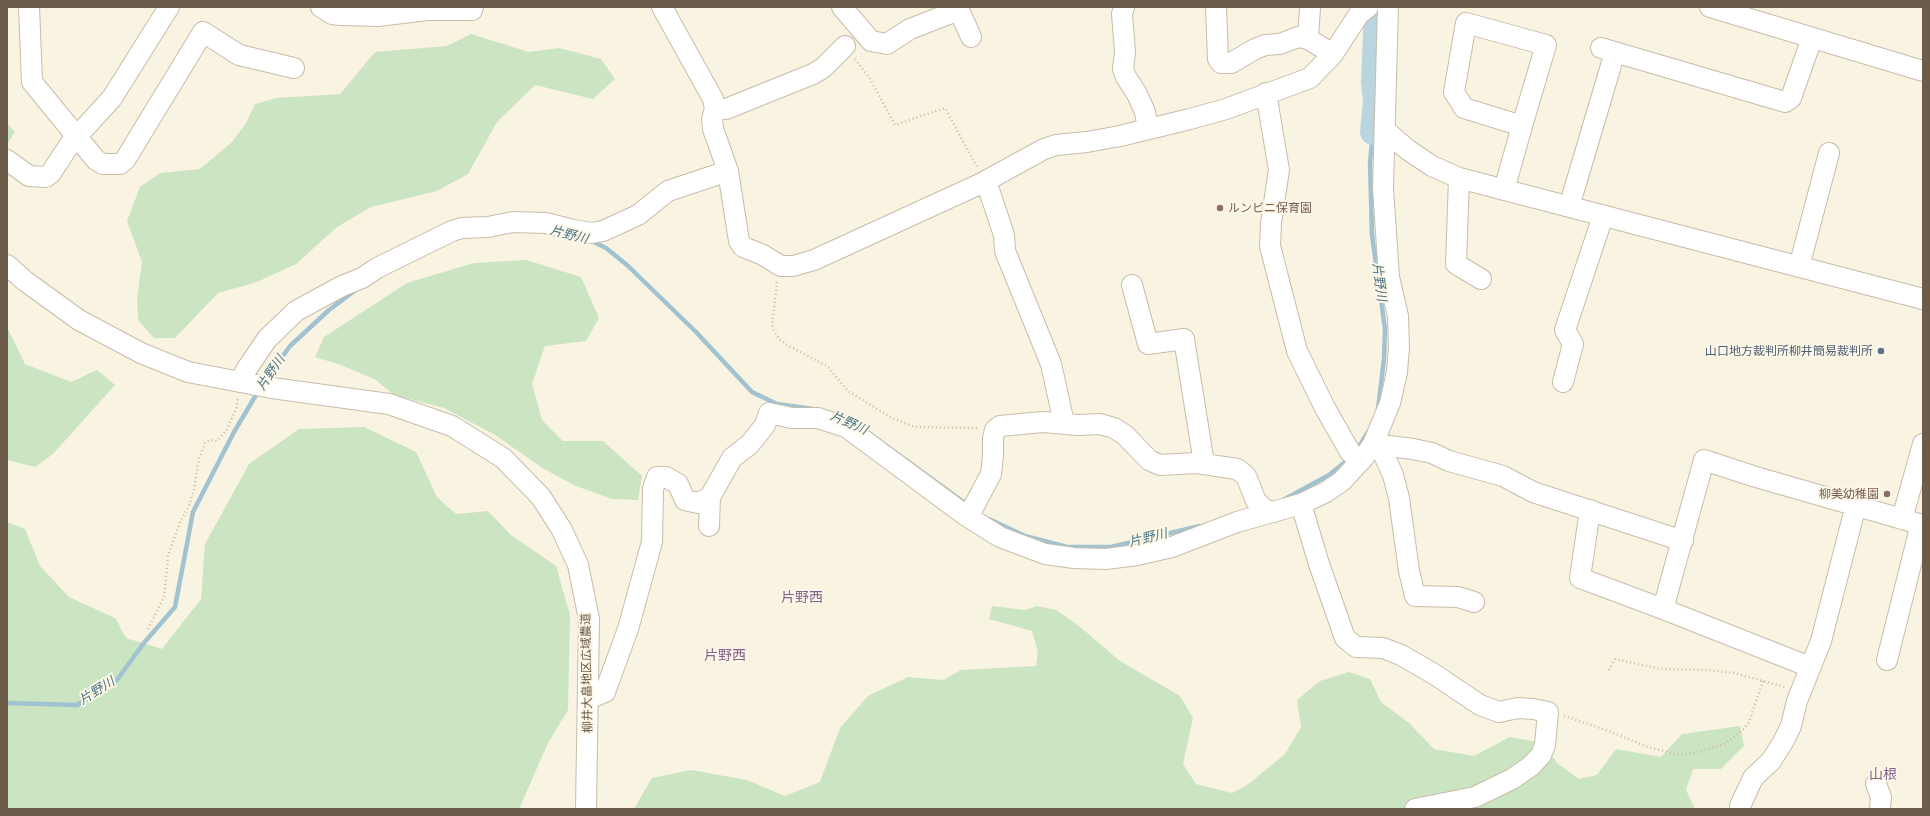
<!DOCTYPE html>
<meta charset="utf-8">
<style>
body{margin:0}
#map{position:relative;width:1930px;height:816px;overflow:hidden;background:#f9f3e2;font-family:"Alegreya Sans",sans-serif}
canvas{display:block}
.frame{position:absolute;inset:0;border:8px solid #6e5c4b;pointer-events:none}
</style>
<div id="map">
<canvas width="1930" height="816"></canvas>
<div class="frame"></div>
</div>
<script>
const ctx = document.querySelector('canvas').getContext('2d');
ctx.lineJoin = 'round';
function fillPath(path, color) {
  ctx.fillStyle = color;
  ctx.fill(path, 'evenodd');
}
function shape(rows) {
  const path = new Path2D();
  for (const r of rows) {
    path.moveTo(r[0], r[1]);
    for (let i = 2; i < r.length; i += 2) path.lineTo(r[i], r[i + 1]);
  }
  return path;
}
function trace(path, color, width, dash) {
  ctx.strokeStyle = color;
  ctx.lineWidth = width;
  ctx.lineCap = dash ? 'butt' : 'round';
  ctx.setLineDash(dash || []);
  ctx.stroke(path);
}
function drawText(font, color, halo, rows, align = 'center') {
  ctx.font = font + ' "Alegreya Sans","Noto Sans JP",sans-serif';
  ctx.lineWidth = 4;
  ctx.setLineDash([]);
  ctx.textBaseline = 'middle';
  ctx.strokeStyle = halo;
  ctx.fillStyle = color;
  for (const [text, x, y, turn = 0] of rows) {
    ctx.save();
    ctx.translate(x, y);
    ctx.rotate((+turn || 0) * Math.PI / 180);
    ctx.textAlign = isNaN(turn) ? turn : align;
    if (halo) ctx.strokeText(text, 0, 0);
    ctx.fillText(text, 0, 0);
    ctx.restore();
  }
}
const green = shape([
 [471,34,529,52,559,48,601,59,615,79,593,99,535,85,497,122,468,174,437,191,371,207,337,227,296,264,257,282,218,293,175,338,154,338,138,320,137,298,142,262,127,221,140,187,160,173,200,169,232,142,246,123,255,104,277,98,340,94,375,52,447,46],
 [7,123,15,132,7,144],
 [526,260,581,277,599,318,586,341,545,346,532,384,542,420,563,441,603,441,642,476,638,500,612,499,576,486,544,469,495,435,444,408,394,395,376,380,341,365,315,357,324,337,407,283,474,263],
 [7,327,25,364,71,382,97,370,115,385,53,454,35,467,7,460],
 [364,427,416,452,437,497,456,514,488,511,511,535,556,566,570,615,568,710,548,743,519,809,7,809,7,522,25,529,40,566,69,597,115,618,126,638,162,649,201,599,205,544,249,464,299,429],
 [992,606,1025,610,1037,606,1056,610,1078,625,1120,661,1180,696,1193,718,1183,764,1196,784,1232,793,1246,786,1285,754,1301,727,1297,700,1320,681,1349,672,1370,679,1381,702,1409,723,1434,749,1474,756,1510,737,1543,743,1558,764,1579,779,1597,775,1616,749,1661,757,1682,734,1740,726,1744,746,1721,769,1693,769,1686,790,1695,809,634,809,652,778,691,770,747,780,785,796,820,782,840,728,868,696,908,677,943,680,961,670,1036,666,1038,652,1032,631,989,619]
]);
const stream = shape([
 [1373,132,1370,163,1372,235,1385,329,1384,359,1378,409],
 [590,240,606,248,627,265,696,332,752,392,777,404,813,409],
 [264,382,290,346,329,310,357,289],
 [862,428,969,506],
 [1357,450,1368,432],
 [1283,500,1329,475,1350,458],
 [989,519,1025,536,1067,547,1111,547,1200,526],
 [7,703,77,705,117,680,143,644,175,607,193,512,234,432,259,390]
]);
const river = shape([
 [1373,132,1376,101,1374,82,1377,7]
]);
const path = shape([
 [855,59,869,77,895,125,945,108,977,167],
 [777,282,772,324,774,331,779,339,789,346,827,366,848,391,892,418,915,427,979,428],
 [148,629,164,597,168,556,180,522,189,506,194,489,199,459,205,443,210,440,217,441,226,431,237,407,238,398],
 [1609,670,1615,659,1661,669,1707,670,1734,673,1785,687],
 [1564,716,1606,730,1648,747,1679,755,1699,752,1726,743,1744,729,1749,722,1763,681]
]);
const minor = shape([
 [29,7,32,82,96,160,103,164,120,164,125,160,203,32,239,55,294,68],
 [321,7,332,14,341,15,378,16,427,10,472,10,473,7],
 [662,7,713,99,715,109,712,119,713,129,728,171,739,241,743,247,761,254,781,266,793,266,814,260,982,183,1044,149,1056,145,1087,142,1120,136,1190,119,1226,109,1310,78,1333,54,1359,14,1368,7],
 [842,7,871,41,887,44,910,29,959,10,971,37],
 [1124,7,1122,14,1125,52,1123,69,1126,77,1137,94,1145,112,1148,129],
 [1216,7,1218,59,1221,63,1231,63,1255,49,1265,45,1280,44,1298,37,1308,39,1333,54],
 [1710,7,1923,71],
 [1308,39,1310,7],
 [1601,48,1785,102,1791,98,1812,38],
 [1266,93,1279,170,1271,223,1270,246,1297,351,1325,408,1350,452,1361,461],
 [715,109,726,109,813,74,823,68,845,46],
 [1385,130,1408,150,1432,166,1459,178,1923,299],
 [7,160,29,176,46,177,51,173,70,144,112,98,169,7],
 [1459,178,1456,264,1481,279],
 [986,181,1004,235,1005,251,1051,364,1064,423],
 [1504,190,1522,126,1546,45,1466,23,1454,92,1464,108,1522,126],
 [1569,207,1615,52],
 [7,265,25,281,79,320,141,353,188,372,272,388,389,404,452,426,503,458,541,497,562,530,578,565,589,619,586,809],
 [1799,267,1829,153],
 [1132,285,1148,344,1184,339,1203,457,1202,464],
 [240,382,246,370,267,339,296,311,342,286,362,278,377,268,452,231,462,228,488,227,513,222,546,223,573,230,592,233,603,231,638,215,668,191,728,171],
 [1563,382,1573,344,1565,330,1603,216],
 [1373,444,1413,449,1432,453,1449,461,1503,476,1533,492,1683,541],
 [1373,444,1383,453,1393,475,1399,498,1409,571,1415,596,1458,597,1474,602],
 [1301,504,1319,564,1345,638,1356,647,1383,648,1401,655,1434,674,1480,705,1499,712,1518,708,1533,709,1548,712,1545,745,1541,755,1531,766,1512,779,1475,797,1415,809],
 [1590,510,1580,578,1663,609,1810,667],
 [967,516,974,506,991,474,993,455,993,438,995,430,1000,426,1043,422,1078,425,1100,424,1114,428,1125,435,1149,460,1160,465,1197,463,1237,469,1246,476,1256,501,1265,510,1274,512],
 [1902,519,1923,444],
 [709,526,710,497],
 [1663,609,1704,460,1756,477,1923,525],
 [1887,660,1921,524],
 [588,699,605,692,628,629,652,542,653,489,657,477,666,477,678,484,685,500,698,503,710,497,732,458,750,444,765,425,769,413,792,418,818,418,846,427,965,515,1000,537,1045,554,1074,558,1106,559,1137,555,1172,547,1237,522,1301,504,1326,492,1342,481,1365,456,1373,444,1390,403,1397,372,1399,347,1398,316,1389,277,1383,188,1388,7],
 [1876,784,1881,797,1880,809],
 [1740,806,1753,778,1771,761,1783,742,1791,726,1797,701,1821,641,1856,505]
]);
const markers = [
 [1220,208,4,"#8d6e63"],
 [1881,351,4,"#5c6f8a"],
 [1887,494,4,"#8d6e63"]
];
const educationNames = [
 ["ルンビニ保育園",1228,208],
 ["柳美幼稚園",1879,494,"right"]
];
const serviceNames = [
 ["山口地方裁判所柳井簡易裁判所",1873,351]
];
const streetNames = [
 ["柳井大畠地区広域農道",587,673,-91]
];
const waterNames = [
 ["片野川",569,235,14],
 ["片野川",1379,282,82],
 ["片野川",271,373,-56],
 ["片野川",849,423,24],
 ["片野川",1148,538,-14],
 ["片野川",97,691,-32]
];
const quarterNames = [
 ["片野西",802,598],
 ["片野西",725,656],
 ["山根",1883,775]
];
fillPath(green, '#cbe5c2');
trace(stream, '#a0c2d1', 4.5);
trace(river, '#b9d5e0', 26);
trace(minor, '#c8bcaa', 22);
trace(path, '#d0b9a0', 2.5, [1, 3]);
trace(minor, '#fff', 20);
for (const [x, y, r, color] of markers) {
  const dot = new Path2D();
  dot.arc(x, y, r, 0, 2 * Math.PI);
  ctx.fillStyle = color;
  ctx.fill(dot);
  trace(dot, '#fdf7e7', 1.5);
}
drawText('12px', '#785e54', '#fdf7e7', educationNames, 'left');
drawText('12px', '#4e5e75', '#fdf7e7', serviceNames, 'right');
drawText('12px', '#6e5c4b', '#fdf7e7', streetNames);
drawText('italic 13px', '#4b7486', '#fdf7e7', waterNames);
drawText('14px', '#82638b', '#fdf7e7', quarterNames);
</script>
